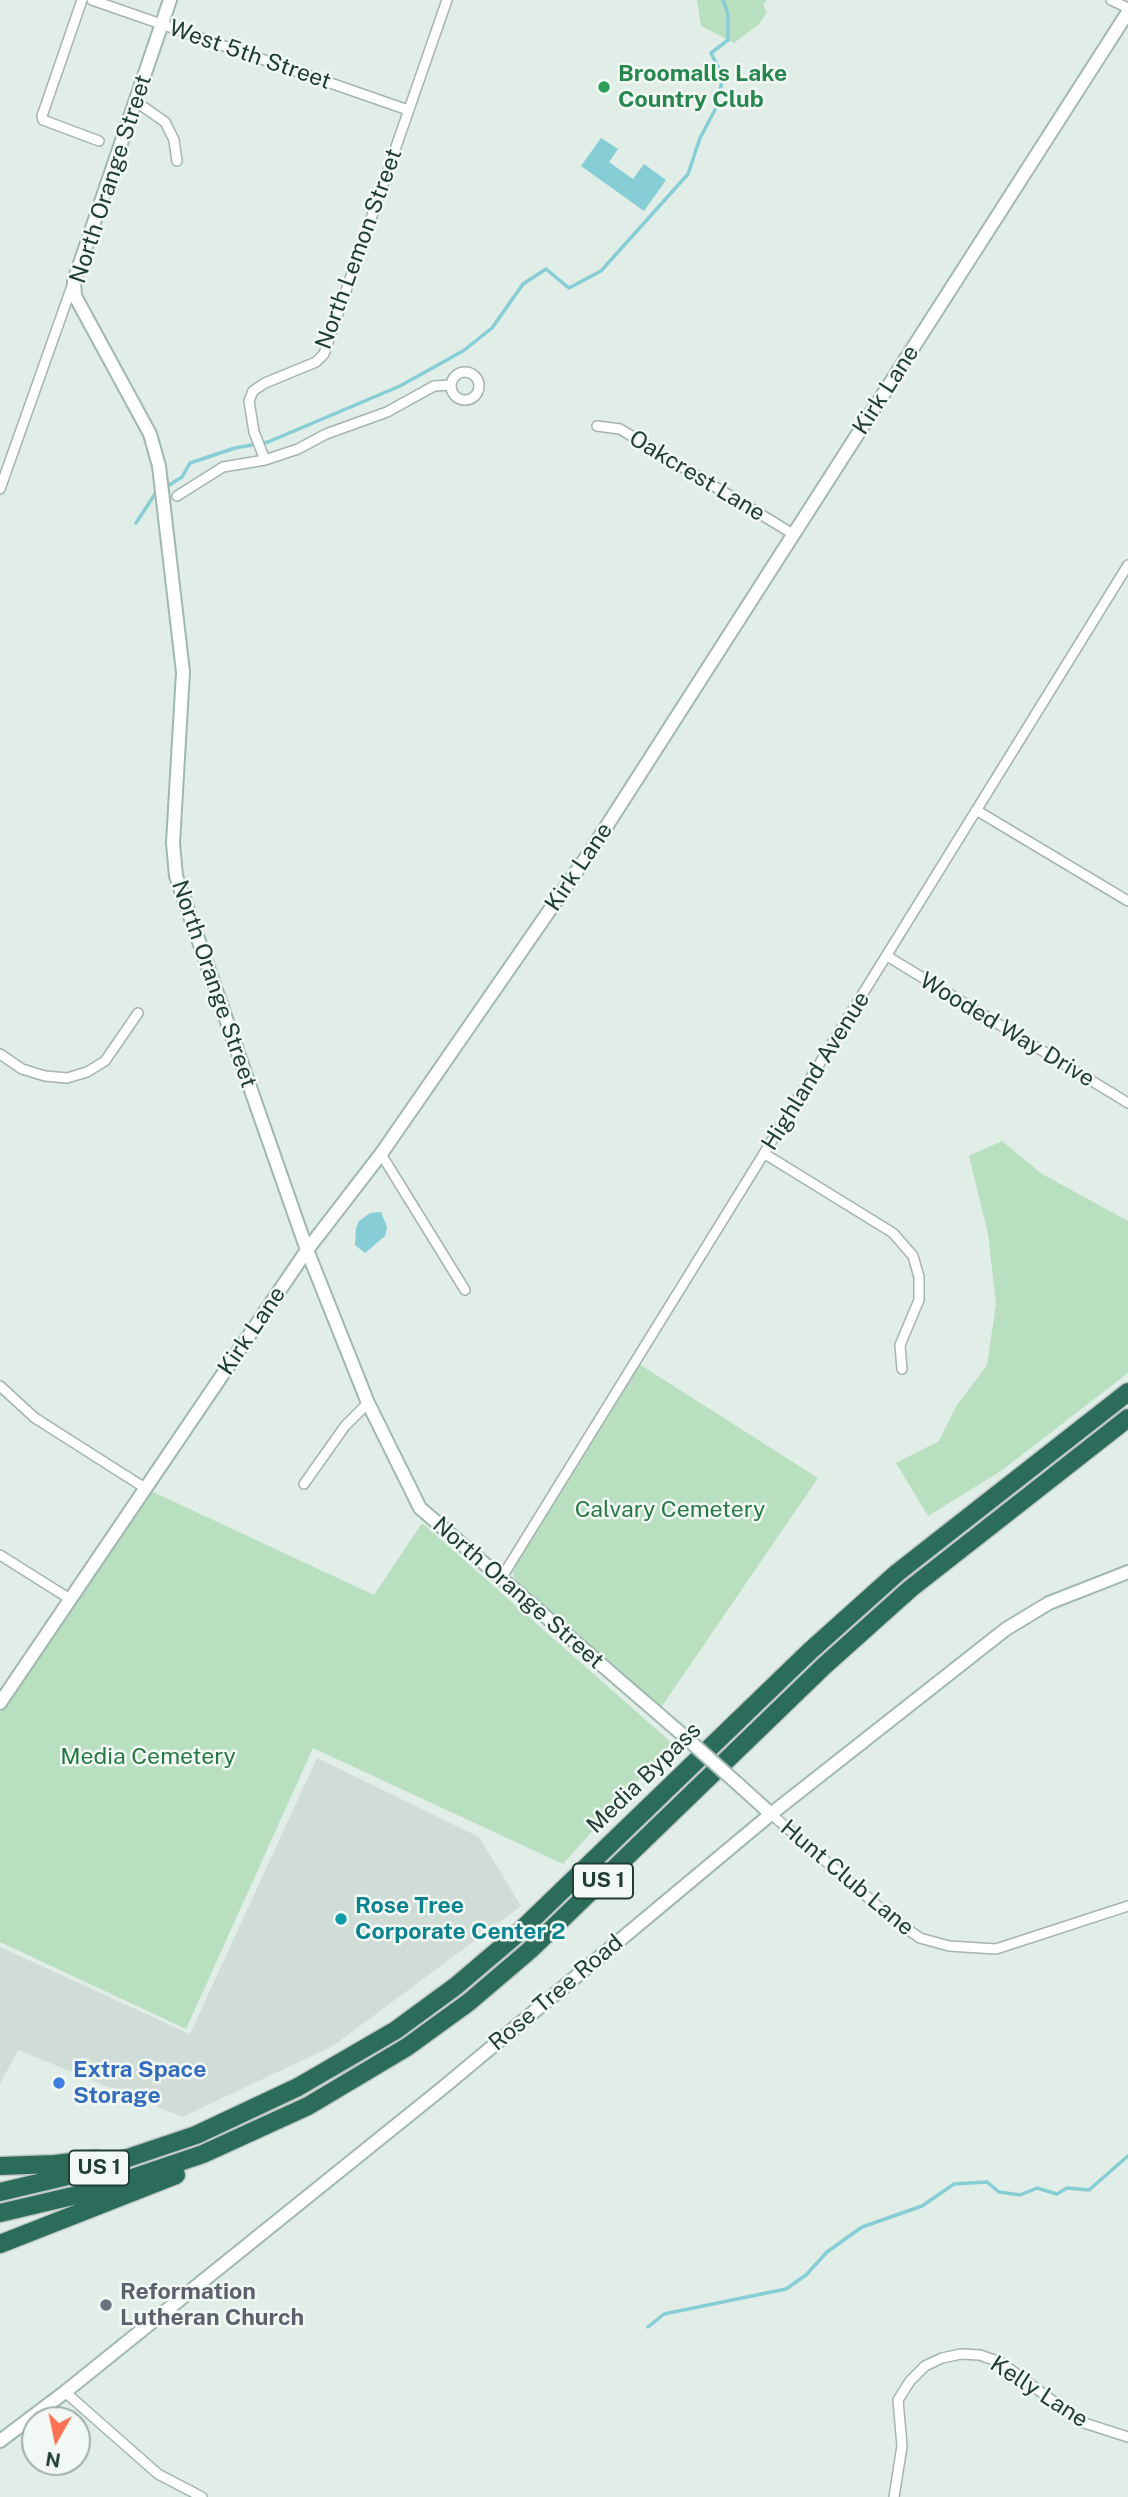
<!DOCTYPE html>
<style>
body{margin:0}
#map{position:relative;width:1128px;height:2497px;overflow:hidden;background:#e1ede7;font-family:"Public Sans",sans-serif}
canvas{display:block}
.north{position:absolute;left:21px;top:2406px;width:70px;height:70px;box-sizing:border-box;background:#f2f9f5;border:2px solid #9eaea8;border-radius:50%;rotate:189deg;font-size:19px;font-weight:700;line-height:28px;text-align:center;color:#203e35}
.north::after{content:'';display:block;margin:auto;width:24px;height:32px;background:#f97253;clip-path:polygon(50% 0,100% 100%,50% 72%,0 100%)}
</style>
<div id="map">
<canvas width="1128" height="2497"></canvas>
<div class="north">N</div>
</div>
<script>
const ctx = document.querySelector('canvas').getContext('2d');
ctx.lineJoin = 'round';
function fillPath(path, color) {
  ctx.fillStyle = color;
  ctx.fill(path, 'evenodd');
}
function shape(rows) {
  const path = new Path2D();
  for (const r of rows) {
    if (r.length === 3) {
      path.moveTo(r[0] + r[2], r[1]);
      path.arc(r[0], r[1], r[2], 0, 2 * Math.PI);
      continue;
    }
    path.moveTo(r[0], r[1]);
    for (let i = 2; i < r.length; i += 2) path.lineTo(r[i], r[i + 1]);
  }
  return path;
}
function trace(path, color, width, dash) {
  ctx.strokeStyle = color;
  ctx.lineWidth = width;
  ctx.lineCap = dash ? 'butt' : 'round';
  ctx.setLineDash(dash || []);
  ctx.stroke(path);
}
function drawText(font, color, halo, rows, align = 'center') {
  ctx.font = font + ' "Public Sans",sans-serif';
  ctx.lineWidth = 5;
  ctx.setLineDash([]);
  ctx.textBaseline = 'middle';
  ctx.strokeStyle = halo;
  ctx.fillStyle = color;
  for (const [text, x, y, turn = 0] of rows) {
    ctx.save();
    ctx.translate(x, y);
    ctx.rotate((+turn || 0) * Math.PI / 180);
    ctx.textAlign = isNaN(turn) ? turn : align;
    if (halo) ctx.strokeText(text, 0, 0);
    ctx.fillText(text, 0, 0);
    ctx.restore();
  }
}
const built = shape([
 [317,1758,479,1837,521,1906,333,2046,182,2117,18,2050,0,2084,0,1947,190,2034]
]);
const green = shape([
 [697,0,767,0,763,5,767,12,759,24,734,43,701,26],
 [1002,1141,1042,1174,1128,1221,1128,1373,1001,1471,928,1516,896,1463,939,1441,957,1405,987,1365,996,1304,988,1234,969,1156],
 [639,1364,818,1478,660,1709,517,1583,513,1576,513,1567],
 [151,1491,374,1595,422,1523,672,1743,563,1864,313,1748,186,2029,0,1942,0,1713]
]);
const water = shape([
 [601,138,618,149,609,162,633,179,644,164,666,180,644,211,581,166],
 [381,1212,387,1227,385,1236,365,1253,355,1245,356,1228,359,1221,370,1213]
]);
const stream = shape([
 [136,523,155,494,182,477,190,463,235,448,268,442,400,386,463,351,492,328,523,284,546,269,569,288,601,271,688,174,700,138,716,108,723,77,711,53,728,40,728,14,723,0],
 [648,2327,664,2314,786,2289,806,2275,827,2252,862,2227,922,2206,954,2184,987,2182,999,2192,1020,2195,1037,2188,1057,2194,1067,2188,1089,2190,1128,2156]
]);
const street = shape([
 [82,0,42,116,43,120,99,141],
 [92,0,408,110],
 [1111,0,1128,8],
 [135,101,165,122,174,140,177,161],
 [465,386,14],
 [597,426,620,429,793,534],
 [265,460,254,432,249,401,253,391,265,383,316,362,324,354,447,0],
 [0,489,72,286],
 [177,496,223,467,265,460,298,449,326,434,387,412,434,386,450,385],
 [976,810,1128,901],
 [887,956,1128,1103],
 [0,1054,22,1069,45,1076,67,1078,87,1072,105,1061,138,1013],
 [381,1154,465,1290],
 [765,1154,893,1233,913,1256,919,1277,919,1300,900,1345,902,1369],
 [0,1386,35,1418,145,1488],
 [304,1484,345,1426,368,1403],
 [0,1555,70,1599],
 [502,1577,1128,565],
 [771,1814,894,1920,920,1938,949,1946,996,1949,1128,1906],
 [65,2392,158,2474,202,2497],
 [894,2497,902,2446,898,2400,910,2381,925,2366,942,2358,961,2354,980,2355,1002,2363,1081,2422,1128,2437]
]);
const secondary = shape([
 [170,0,74,281,75,296,150,434,159,466,183,672,173,843,176,876,307,1250,368,1403,420,1508,684,1736],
 [0,1703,307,1250,381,1154,592,849,1128,12],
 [739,1785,771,1814],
 [0,2441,65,2392,445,2086,771,1814,1006,1629,1049,1603,1128,1572]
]);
const highway = shape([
 [0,2166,55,2164,97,2159],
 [0,2192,89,2171,196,2135,298,2087,396,2030,456,1986,516,1935,810,1651,897,1573,1128,1392],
 [0,2213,94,2191,203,2154,308,2106,407,2047,469,2002,530,1950,824,1666,910,1589,1128,1418],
 [0,2244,176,2175]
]);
const secondaryBridge = shape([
 [684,1736,739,1785]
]);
const markers = [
 [604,87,7,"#2e9e5b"],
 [341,1919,7,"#0f9aa8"],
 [59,2083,7,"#3f7fe0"],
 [106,2305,7,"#6b7280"]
];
const shields = [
 [603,1881,60],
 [99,2168,60]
];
const shieldNames = [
 ["US 1",603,1881],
 ["US 1",99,2168]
];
const streetNames = [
 ["West 5th Street",250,55,19],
 ["North Orange Street",111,179,-72],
 ["North Lemon Street",359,249,-70],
 ["Kirk Lane",886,390,-57],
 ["Oakcrest Lane",697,476,31],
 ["Kirk Lane",579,867,-56],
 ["North Orange Street",214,984,71],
 ["Wooded Way Drive",1007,1030,31],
 ["Highland Avenue",816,1071,-58],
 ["Kirk Lane",252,1331,-56],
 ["North Orange Street",518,1593,41],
 ["Media Bypass",644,1778,-44],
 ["Hunt Club Lane",847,1878,40],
 ["Rose Tree Road",556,1993,-40],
 ["Kelly Lane",1039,2392,33]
];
const leisureNames = [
 ["Broomalls Lake",618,74],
 ["Country Club",618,100]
];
const parkNames = [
 ["Calvary Cemetery",670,1510],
 ["Media Cemetery",148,1757]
];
const cultureNames = [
 ["Rose Tree",355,1906],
 ["Corporate Center 2",355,1932]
];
const shopNames = [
 ["Extra Space",73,2070],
 ["Storage",73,2096]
];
const worshipNames = [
 ["Reformation",120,2292],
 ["Lutheran Church",120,2318]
];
fillPath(built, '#cfddd6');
fillPath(green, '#b9dfc1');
fillPath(water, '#86cdd5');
trace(stream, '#86cdd5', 3.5);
trace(street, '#a3b5ae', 12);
trace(secondary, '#9fb9ae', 16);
trace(highway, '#c1c9c6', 21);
trace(street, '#fff', 9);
trace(secondary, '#fff', 12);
trace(highway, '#2b6c5b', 18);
trace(secondaryBridge, '#9fb9ae', 16, []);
trace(secondaryBridge, '#fff', 12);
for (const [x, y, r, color] of markers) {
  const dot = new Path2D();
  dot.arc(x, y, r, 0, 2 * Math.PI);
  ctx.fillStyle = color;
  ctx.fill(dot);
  trace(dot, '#f2f9f5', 2.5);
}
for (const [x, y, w] of shields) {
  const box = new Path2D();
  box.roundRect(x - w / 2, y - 17.5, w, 35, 5);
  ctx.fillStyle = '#f2f9f5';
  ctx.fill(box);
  trace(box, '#203e35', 2);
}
drawText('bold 21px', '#203e35', null, shieldNames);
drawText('23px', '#203e35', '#f2f9f5', streetNames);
drawText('bold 23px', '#27864d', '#f2f9f5', leisureNames, 'left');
drawText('23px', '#287843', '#f2f9f5', parkNames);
drawText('bold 23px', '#0d838f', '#f2f9f5', cultureNames, 'left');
drawText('bold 23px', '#366cbe', '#f2f9f5', shopNames, 'left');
drawText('bold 23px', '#5b616d', '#f2f9f5', worshipNames, 'left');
</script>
